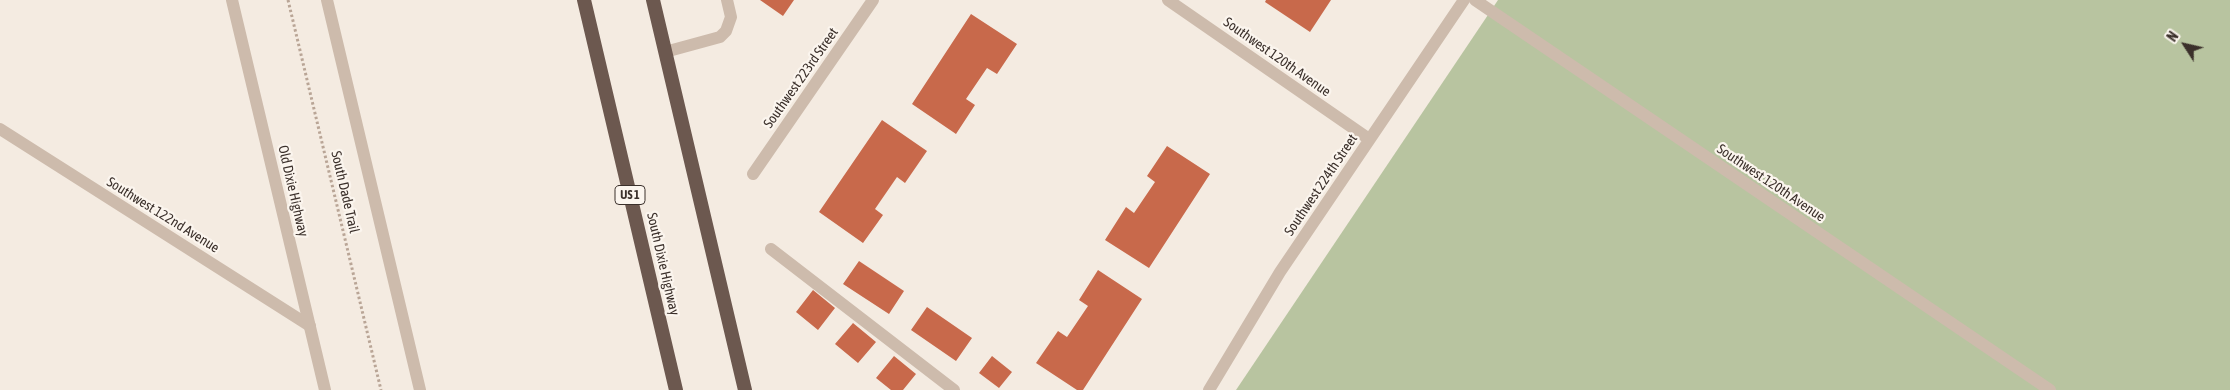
<!DOCTYPE html>
<style>
body{margin:0}
#map{position:relative;width:2230px;height:390px;overflow:hidden;background:#f4ebe1;font-family:"Asap Condensed",sans-serif}
canvas{display:block}
.north{position:absolute;left:2160px;top:20px;width:50px;height:50px;-webkit-text-stroke:4px #fbf5ee;paint-order:stroke;rotate:305deg;font-size:14px;font-weight:700;line-height:20px;text-align:center;color:#3b302b}
.north::after{content:'';display:block;margin:auto;width:18px;height:22px;background:#3b302b;clip-path:polygon(50% 0,100% 100%,50% 72%,0 100%)}
</style>
<div id="map">
<canvas width="2230" height="390"></canvas>
<div class="north">N</div>
</div>
<script>
const ctx = document.querySelector('canvas').getContext('2d');
ctx.lineJoin = 'round';
function fillPath(path, color) {
  ctx.fillStyle = color;
  ctx.fill(path, 'evenodd');
}
function shape(rows) {
  const path = new Path2D();
  for (const r of rows) {
    path.moveTo(r[0], r[1]);
    for (let i = 2; i < r.length; i += 2) path.lineTo(r[i], r[i + 1]);
  }
  return path;
}
function trace(path, color, width, dash) {
  ctx.strokeStyle = color;
  ctx.lineWidth = width;
  ctx.lineCap = dash ? 'butt' : 'round';
  ctx.setLineDash(dash || []);
  ctx.stroke(path);
}
function drawText(font, color, halo, rows, align = 'center') {
  ctx.font = font + ' "Asap Condensed",sans-serif';
  ctx.lineWidth = 4.5;
  ctx.setLineDash([]);
  ctx.textBaseline = 'middle';
  ctx.strokeStyle = halo;
  ctx.fillStyle = color;
  for (const [text, x, y, turn = 0] of rows) {
    ctx.save();
    ctx.translate(x, y);
    ctx.rotate((+turn || 0) * Math.PI / 180);
    ctx.textAlign = isNaN(turn) ? turn : align;
    if (halo) ctx.strokeText(text, 0, 0);
    ctx.fillText(text, 0, 0);
    ctx.restore();
  }
}
const green = shape([
 [1498,0,2230,0,2230,390,1236,390]
]);
const building = shape([
 [760,0,794,0,783,16],
 [1266,0,1331,0,1310,32,1265,2],
 [971,14,1017,44,997,74,987,68,966,99,975,105,956,134,912,104],
 [882,120,927,151,905,183,897,177,875,209,883,215,863,243,819,212],
 [1167,146,1210,174,1149,268,1105,240,1126,207,1134,213,1155,182,1147,176],
 [859,261,904,291,889,314,843,284],
 [1098,270,1142,299,1083,390,1077,390,1036,363,1058,331,1067,337,1088,306,1079,300],
 [813,290,835,308,818,330,796,312],
 [927,307,972,338,956,361,911,330],
 [853,323,876,342,858,363,835,344],
 [894,356,916,374,903,390,891,390,876,378],
 [992,356,1012,372,999,388,979,373]
]);
const path = shape([
 [288,0,381,390]
]);
const service = shape([
 [327,0,420,390],
 [665,52,720,37,726,31,731,17,727,0],
 [771,249,954,390]
]);
const minor = shape([
 [1475,0,2050,390],
 [0,129,310,326],
 [753,174,873,0]
]);
const tertiary = shape([
 [232,0,325,390],
 [1168,0,1369,139],
 [1209,390,1280,272,1464,0]
]);
const trunk = shape([
 [584,0,676,390],
 [653,0,745,390]
]);
const shields = [
 [630,195,30]
];
const shieldNames = [
 ["US 1",630,195]
];
const streetNames = [
 ["Southwest 120th Avenue",1277,57,35],
 ["Southwest 223rd Street",801,78,-55],
 ["Southwest 120th Avenue",1771,183,34],
 ["Southwest 224th Street",1321,185,-56],
 ["Old Dixie Highway",293,191,77],
 ["South Dade Trail",345,192,77],
 ["Southwest 122nd Avenue",163,215,32],
 ["South Dixie Highway",663,264,77]
];
fillPath(green, '#b8c4a0');
fillPath(building, '#c8694b');
trace(path, '#b9a596', 3, [2.5, 2.5]);
trace(service, '#cdbbac', 12);
trace(minor, '#cdbbac', 12);
trace(tertiary, '#cdbbac', 12);
trace(trunk, '#6c584f', 14);
for (const [x, y, w] of shields) {
  const box = new Path2D();
  box.roundRect(x - w / 2, y - 9.5, w, 19, 4);
  ctx.fillStyle = '#fbf5ee';
  ctx.fill(box);
  trace(box, '#3b302b', 1);
}
drawText('bold 12px', '#3b302b', null, shieldNames);
drawText('14px', '#3b302b', '#fbf5ee', streetNames);
</script>
